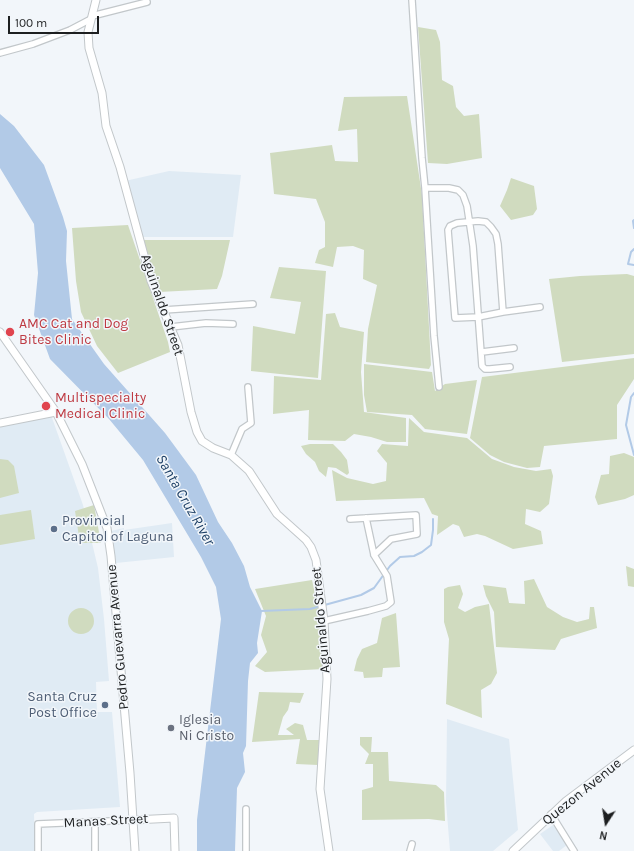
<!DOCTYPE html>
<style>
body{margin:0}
#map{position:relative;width:634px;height:851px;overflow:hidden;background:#f2f6fa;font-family:Karla,sans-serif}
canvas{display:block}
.north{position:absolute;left:586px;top:803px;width:40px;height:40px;-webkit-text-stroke:3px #f2f6fa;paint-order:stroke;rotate:192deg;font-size:11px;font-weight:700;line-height:16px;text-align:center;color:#1d1f20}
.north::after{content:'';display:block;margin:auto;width:14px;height:18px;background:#1d1f20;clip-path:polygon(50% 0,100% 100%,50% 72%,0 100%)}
.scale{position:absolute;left:8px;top:16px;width:91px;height:18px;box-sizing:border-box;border:2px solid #1d1f20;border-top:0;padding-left:5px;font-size:12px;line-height:14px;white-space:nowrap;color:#1d1f20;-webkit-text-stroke:3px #f2f6fa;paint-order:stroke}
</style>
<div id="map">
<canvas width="634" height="851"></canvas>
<div class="north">N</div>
<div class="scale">100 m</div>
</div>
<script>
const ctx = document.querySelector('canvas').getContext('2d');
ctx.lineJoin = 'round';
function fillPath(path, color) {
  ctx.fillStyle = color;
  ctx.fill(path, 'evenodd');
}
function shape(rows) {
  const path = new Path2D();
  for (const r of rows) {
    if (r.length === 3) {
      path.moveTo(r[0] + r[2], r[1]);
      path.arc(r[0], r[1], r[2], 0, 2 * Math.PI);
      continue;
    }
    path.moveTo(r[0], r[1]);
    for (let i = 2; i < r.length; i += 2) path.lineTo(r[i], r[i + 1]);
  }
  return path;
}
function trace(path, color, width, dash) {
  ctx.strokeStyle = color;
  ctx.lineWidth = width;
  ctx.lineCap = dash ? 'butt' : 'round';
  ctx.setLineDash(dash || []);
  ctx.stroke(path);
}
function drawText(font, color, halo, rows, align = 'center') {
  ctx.font = font + ' Karla,sans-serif';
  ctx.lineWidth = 3;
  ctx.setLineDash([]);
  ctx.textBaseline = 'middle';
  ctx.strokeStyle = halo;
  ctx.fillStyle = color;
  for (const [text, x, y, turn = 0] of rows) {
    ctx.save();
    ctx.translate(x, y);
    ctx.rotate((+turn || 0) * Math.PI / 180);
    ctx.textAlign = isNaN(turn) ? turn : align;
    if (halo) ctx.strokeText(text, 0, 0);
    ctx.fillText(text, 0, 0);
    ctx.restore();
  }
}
const built = shape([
 [169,171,241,175,233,237,139,237,125,181],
 [51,415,83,505,98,568,104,619,109,681,96,682,97,712,112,712,120,807,37,812,34,814,35,851,0,851,0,426],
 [172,523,174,557,116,563,111,531,124,528,124,530],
 [447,719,509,739,518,830,493,851,450,851,446,802],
 [553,825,567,845,559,851,553,851,540,834]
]);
const green = shape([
 [418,27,436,30,440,42,442,80,453,86,456,107,464,116,479,114,482,158,447,164,428,163],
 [407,96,422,195,431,365,429,369,366,362,368,329,377,285,363,279,364,250,353,246,337,247,333,267,315,263,319,250,325,247,325,222,316,199,274,194,270,153,332,145,335,161,358,162,357,129,338,131,344,97],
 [511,178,534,186,537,209,533,215,511,220,500,206,507,190],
 [128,225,168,342,170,352,118,373,97,346,81,312,76,281,72,228],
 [142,240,230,240,222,276,217,289,159,292],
 [279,267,326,271,318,378,251,371,253,326,295,334,301,302,270,298],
 [627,274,634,276,634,354,562,362,549,279,580,276],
 [335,313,340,327,364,332,361,372,364,412,406,418,406,442,387,442,371,437,354,434,345,441,308,440,309,410,273,414,274,376,321,380,326,314],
 [634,358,634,379,617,405,617,439,544,446,540,467,527,468,504,462,490,455,470,438,482,377],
 [364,364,432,372,435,391,445,384,477,380,467,434,425,429,412,415,367,412,364,395],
 [409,418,424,432,467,438,492,459,514,467,536,471,551,469,553,476,549,504,540,512,526,509,525,524,541,531,543,544,513,549,485,536,477,534,464,537,459,526,453,524,437,535,438,516,432,514,424,498,336,501,332,470,347,478,373,484,386,481,387,463,377,451,382,444,408,446],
 [310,444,333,444,341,452,347,460,349,473,347,475,336,468,328,467,326,477,319,471,315,462,306,454,301,446],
 [624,453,634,457,634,495,625,499,598,505,595,497,601,475,609,474,610,456],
 [0,459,8,460,14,466,19,493,0,498],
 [94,505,101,543,80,543,75,511],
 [31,510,35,539,0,545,0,515],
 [626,566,634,569,634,587,628,586],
 [534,579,547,607,563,617,577,622,589,619,590,607,594,607,597,628,561,639,555,650,496,647,494,612,486,596,483,585,506,588,509,603,525,604,524,581],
 [312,580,319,612,324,669,265,672,255,666,267,652,261,635,266,616,255,589],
 [460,585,463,594,458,608,465,612,475,607,489,604,497,673,491,684,481,690,482,718,446,704,449,639,444,622,444,589,448,587],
 [81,621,13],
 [396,613,400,667,383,668,382,677,364,678,363,672,354,671,357,659,362,649,377,643,382,618],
 [259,692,304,693,300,703,290,702,288,710,283,717,278,735,294,735,286,729,295,723,303,725,307,740,319,740,318,765,296,764,300,739,252,742],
 [360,737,372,737,371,752,388,752,389,781,436,785,444,792,445,821,429,819,362,820,362,790,373,787,373,764,365,764,369,754,360,745]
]);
const water = shape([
 [0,114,14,126,44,165,63,217,67,231,66,261,72,319,104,364,165,433,196,475,218,522,232,543,244,566,250,587,262,611,257,643,258,653,250,663,248,681,246,746,243,753,245,772,237,788,235,851,197,851,197,820,221,619,216,587,201,557,143,460,109,419,50,359,34,315,38,273,34,224,0,168]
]);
const stream = shape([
 [634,220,633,221,634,228],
 [634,249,631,252,628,264,634,265],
 [634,393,631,397,626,425,634,455],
 [261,611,310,609,361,595,374,588,390,566,400,557,414,556,422,552,431,545,433,530,433,519]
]);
const minor = shape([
 [412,0,422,158,425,188,449,188,458,190,463,195,467,206,473,246,482,366,485,369,490,369,510,367],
 [92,16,147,2],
 [0,53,33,44,70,30,91,19],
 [425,188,434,336,439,387],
 [164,310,253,304],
 [503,312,498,244,496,234,491,227,486,222,478,221,457,223,450,226,448,230,455,318,478,317,503,312,540,307],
 [171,327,206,323,233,324],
 [482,352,514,348],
 [231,455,242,429,251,423,248,387],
 [350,519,416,515,417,534,391,539,374,555],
 [324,621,368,611,386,606,391,602,387,576,374,555,366,518],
 [551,814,574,851],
 [95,822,95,851],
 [38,851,38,824,134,820],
 [246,851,246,809],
 [410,851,412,844]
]);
const tertiary = shape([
 [96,0,88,32,89,48,102,93,106,126,120,167,151,281,178,345,191,412,197,432,202,441,213,448,231,455,249,471,277,514,306,540,311,547,316,560,324,621,327,679,320,789,329,851],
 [0,423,56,412],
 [134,820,174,818,175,851]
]);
const secondary = shape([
 [0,332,56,412,82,464,107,528,111,556,130,773,135,851],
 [513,851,566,801,634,750]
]);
const markers = [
 [10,332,5,"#e0444e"],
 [46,406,5,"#e0444e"],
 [54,529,4,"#5c6f8a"],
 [105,705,4,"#5c6f8a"],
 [171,728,4,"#6b7280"]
];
const streetNames = [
 ["Aguinaldo Street",162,305,71],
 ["Aguinaldo Street",321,620,-95],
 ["Pedro Guevarra Avenue",118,637,-95],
 ["Quezon Avenue",582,792,-39],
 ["Manas Street",106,821,-3]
];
const healthNames = [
 ["AMC Cat and Dog",19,324],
 ["Bites Clinic",19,340],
 ["Multispecialty",55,398],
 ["Medical Clinic",55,414]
];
const serviceNames = [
 ["Provincial",62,521],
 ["Capitol of Laguna",62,537],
 ["Santa Cruz",97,697,"right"],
 ["Post Office",97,713,"right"]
];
const worshipNames = [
 ["Iglesia",179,720],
 ["Ni Cristo",179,736]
];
const waterNames = [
 ["Santa Cruz River",185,500,60]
];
fillPath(built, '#e0ebf4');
fillPath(green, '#d0dbbf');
fillPath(water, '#b2cae7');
trace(stream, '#b2cae7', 2);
trace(minor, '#c2c7ca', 8);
trace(tertiary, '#c2c7ca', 9);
trace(secondary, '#c2c7ca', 9);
trace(minor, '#fff', 5.5);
trace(tertiary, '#fff', 7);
trace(secondary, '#fff', 7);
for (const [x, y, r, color] of markers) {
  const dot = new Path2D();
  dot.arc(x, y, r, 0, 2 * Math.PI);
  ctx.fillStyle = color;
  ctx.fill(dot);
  trace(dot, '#f2f6fa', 1.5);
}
drawText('14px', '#1d1f20', '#f2f6fa', streetNames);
drawText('14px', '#be3a42', '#f2f6fa', healthNames, 'left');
drawText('14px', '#4e5e75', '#f2f6fa', serviceNames, 'left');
drawText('14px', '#5b616d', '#f2f6fa', worshipNames, 'left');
drawText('italic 15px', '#204268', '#f2f6fa', waterNames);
</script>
